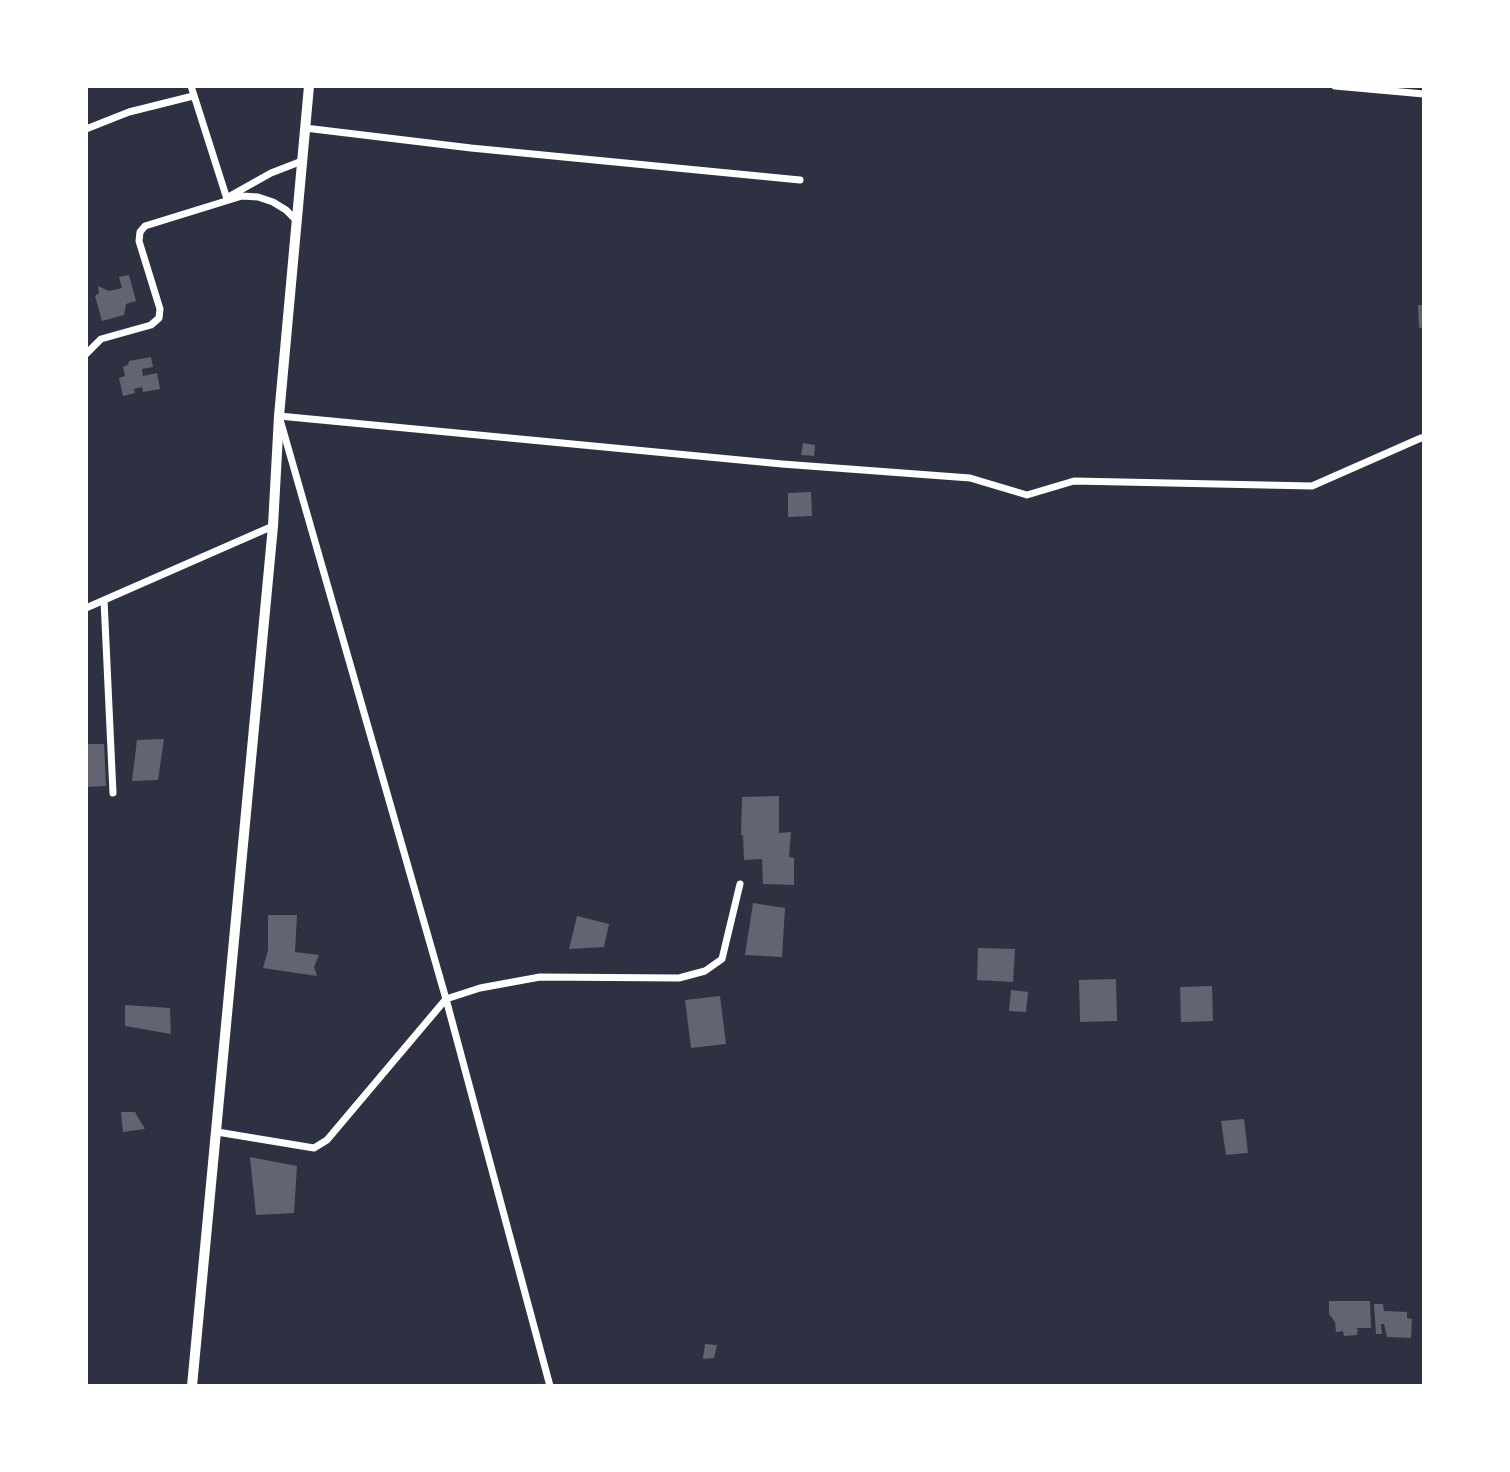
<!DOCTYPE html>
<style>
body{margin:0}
#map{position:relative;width:1510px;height:1472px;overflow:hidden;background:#2d3142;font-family:Signika,sans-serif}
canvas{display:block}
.frame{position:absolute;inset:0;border:88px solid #fff;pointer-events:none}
</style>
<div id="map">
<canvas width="1510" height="1472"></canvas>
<div class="frame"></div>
</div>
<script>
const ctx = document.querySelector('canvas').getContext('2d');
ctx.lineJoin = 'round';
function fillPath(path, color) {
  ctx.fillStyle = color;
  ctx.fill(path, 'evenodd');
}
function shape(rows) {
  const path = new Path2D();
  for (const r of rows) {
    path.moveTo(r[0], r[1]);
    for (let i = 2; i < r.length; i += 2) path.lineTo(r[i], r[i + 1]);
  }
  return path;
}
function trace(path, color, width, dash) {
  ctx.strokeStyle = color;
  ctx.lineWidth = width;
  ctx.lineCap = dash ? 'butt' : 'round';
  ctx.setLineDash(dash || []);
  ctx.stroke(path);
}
const building = shape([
 [129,275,136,301,126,304,124,315,102,321,95,296,99,293,98,286,109,291,122,288,119,277],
 [1418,305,1424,305,1424,327,1419,328],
 [151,357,153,367,142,369,143,376,157,373,160,389,143,392,142,387,134,389,135,393,123,396,119,378,125,376,123,367,128,365,129,361],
 [803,443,815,445,814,456,801,455],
 [811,492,812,516,788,517,788,493],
 [164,739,158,780,132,781,137,740],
 [86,744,104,744,106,786,86,787],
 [779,796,779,833,791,832,789,857,794,858,794,885,763,884,762,859,744,860,743,835,741,835,742,797],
 [753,903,785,908,782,957,745,955],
 [268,915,297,915,295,952,319,955,314,967,317,976,263,968,268,950],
 [577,916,609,924,604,947,569,949],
 [978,948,1015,949,1013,982,977,980],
 [1116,979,1117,1021,1080,1022,1079,980],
 [1212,986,1213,1021,1181,1022,1180,987],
 [1011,990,1028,992,1026,1012,1009,1011],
 [720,996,726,1044,691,1048,685,1000],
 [125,1005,170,1008,171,1034,125,1026],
 [121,1112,135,1112,145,1129,123,1132],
 [1244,1119,1248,1153,1226,1155,1221,1121],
 [250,1157,297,1166,294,1213,256,1215],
 [1329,1301,1370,1301,1371,1328,1355,1328,1358,1329,1357,1335,1344,1336,1343,1331,1336,1332,1335,1322,1329,1314],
 [1374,1304,1383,1304,1384,1311,1407,1312,1407,1318,1412,1319,1411,1338,1387,1337,1384,1324,1381,1324,1382,1334,1376,1334],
 [705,1344,717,1345,714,1358,703,1359]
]);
const minor = shape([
 [191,86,227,199],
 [1335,86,1424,94],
 [305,128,471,148,800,180],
 [86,129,129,112,193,96],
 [230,196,271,173,302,161],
 [86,354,101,339,151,325,159,318,160,309,139,241,140,232,145,226,242,196,258,197,273,202,286,210,297,221],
 [104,600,113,793],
 [86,608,273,526],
 [217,1132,314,1148,327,1140,446,999,480,988,540,977,679,978,705,971,722,959,740,884],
 [550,1386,446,999,279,416,782,464,970,478,1027,495,1074,481,1312,486,1421,438]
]);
const tertiary = shape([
 [192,1386,273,526,279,416,309,86]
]);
fillPath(building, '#626471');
trace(minor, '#fff', 7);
trace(tertiary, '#fff', 10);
</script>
